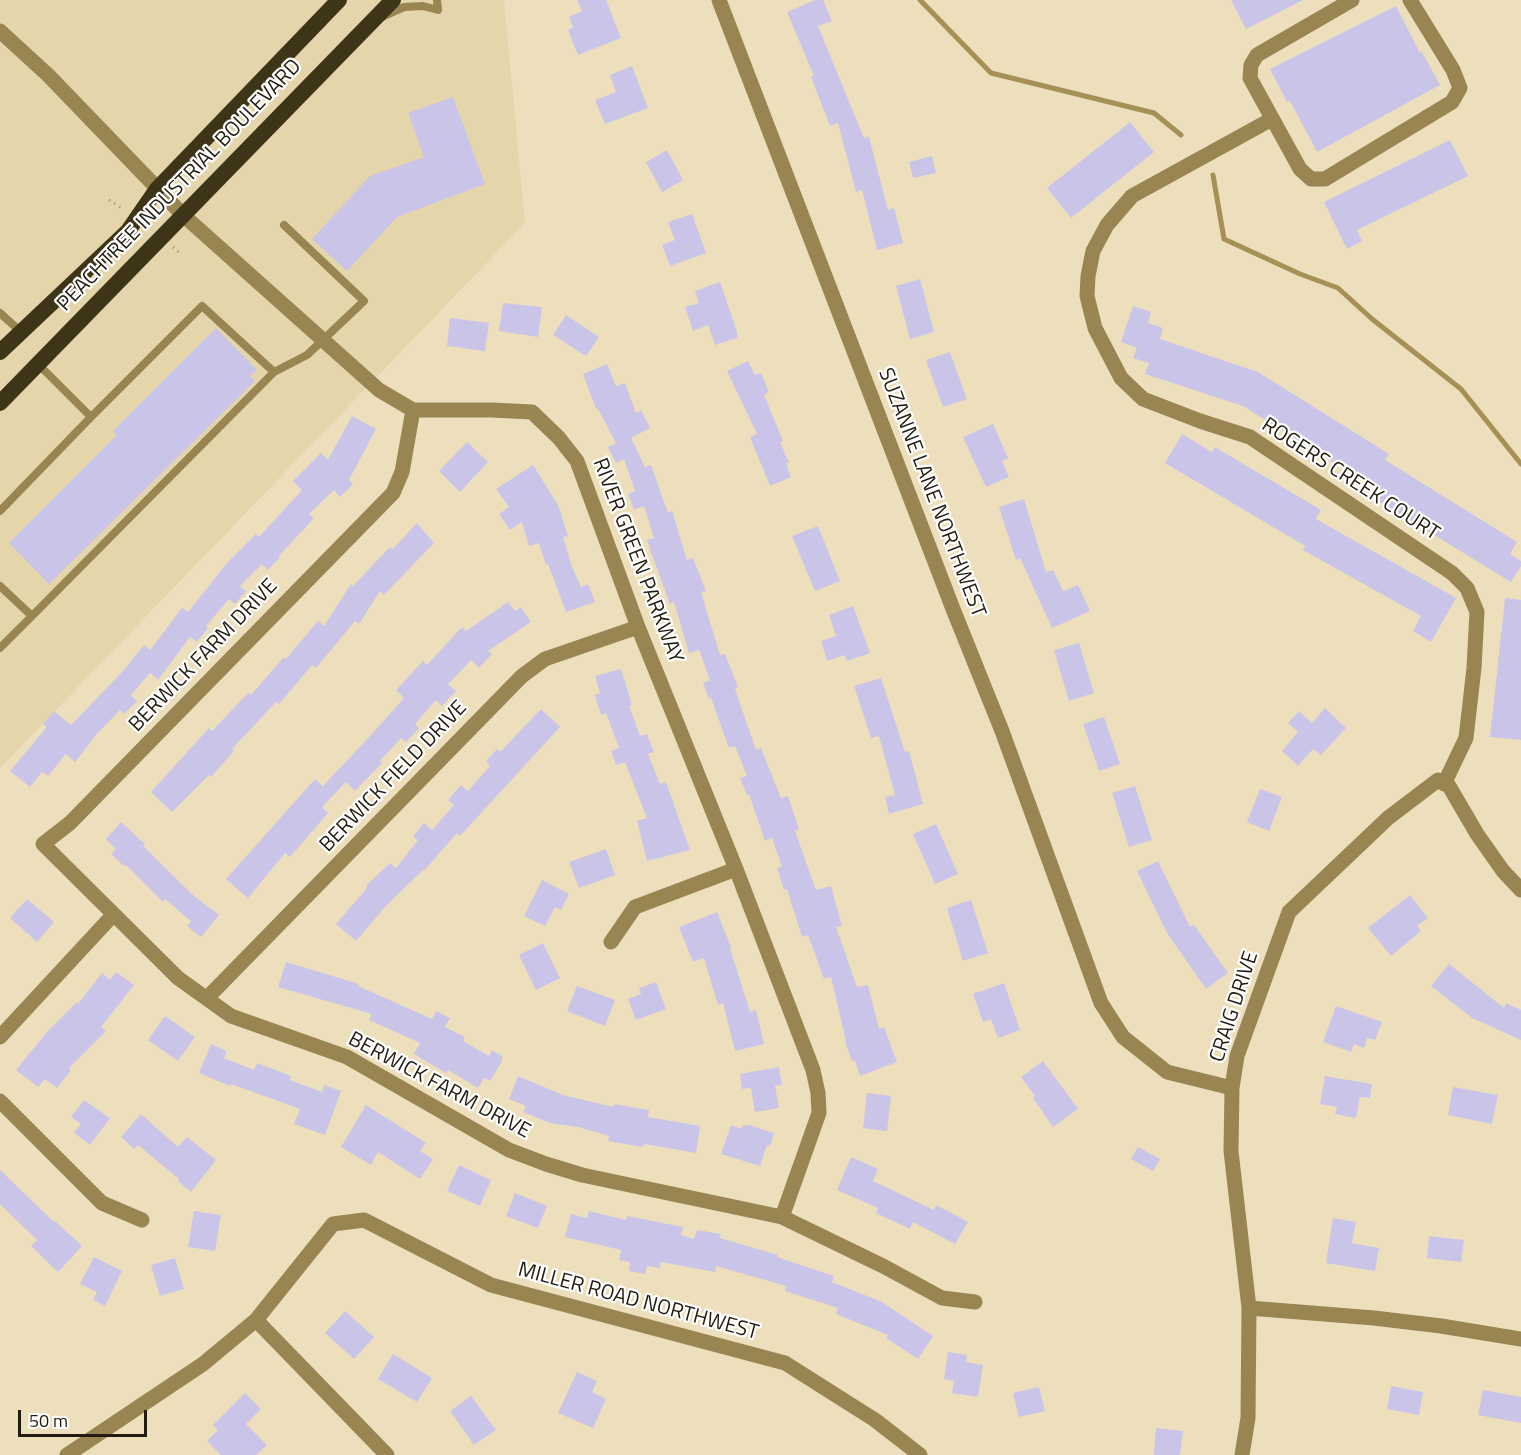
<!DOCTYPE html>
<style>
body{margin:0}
#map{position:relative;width:1521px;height:1455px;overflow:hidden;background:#eddfbc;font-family:"Titillium Web",sans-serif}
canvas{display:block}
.scale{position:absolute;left:18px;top:1410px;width:129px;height:27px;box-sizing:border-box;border:3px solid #211c0f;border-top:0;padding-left:8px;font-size:18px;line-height:21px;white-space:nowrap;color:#211c0f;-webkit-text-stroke:4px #fff;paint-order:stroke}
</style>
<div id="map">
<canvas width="1521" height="1455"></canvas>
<div class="scale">50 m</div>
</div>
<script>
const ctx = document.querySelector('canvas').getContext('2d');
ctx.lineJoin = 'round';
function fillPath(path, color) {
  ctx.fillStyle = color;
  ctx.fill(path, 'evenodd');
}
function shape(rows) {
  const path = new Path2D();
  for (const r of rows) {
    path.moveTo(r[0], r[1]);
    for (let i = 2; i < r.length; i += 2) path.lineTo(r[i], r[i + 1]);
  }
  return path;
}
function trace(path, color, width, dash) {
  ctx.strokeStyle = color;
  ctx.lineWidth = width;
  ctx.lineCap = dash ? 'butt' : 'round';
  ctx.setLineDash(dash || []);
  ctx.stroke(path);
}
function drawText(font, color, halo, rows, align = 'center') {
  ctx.font = font + ' "Titillium Web",sans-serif';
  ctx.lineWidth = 4.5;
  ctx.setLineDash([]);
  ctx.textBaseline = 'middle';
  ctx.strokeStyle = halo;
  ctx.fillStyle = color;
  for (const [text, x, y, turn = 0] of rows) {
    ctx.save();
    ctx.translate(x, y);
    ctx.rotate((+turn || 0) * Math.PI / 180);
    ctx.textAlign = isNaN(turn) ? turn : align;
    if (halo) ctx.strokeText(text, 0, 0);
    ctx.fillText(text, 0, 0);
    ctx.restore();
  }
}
const built = shape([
 [0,0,504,0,525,223,0,768]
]);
const stream = shape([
 [920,0,991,73,1154,113,1181,135],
 [1213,175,1224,239,1300,274,1338,288,1372,319,1461,389,1521,464]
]);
const building = shape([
 [577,0,606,0,621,38,578,55,568,30,573,27,569,17,582,11],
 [815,0,823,0,832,21,818,26,864,138,869,137,888,210,894,208,903,243,877,250,862,190,856,192,838,123,830,126,811,77,814,76,787,12],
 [1231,0,1303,0,1246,29],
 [1396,6,1420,53,1422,52,1440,85,1317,152,1290,101,1287,102,1270,69],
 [632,66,648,108,605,124,595,100,616,92,610,75],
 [453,97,485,184,397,217,347,271,312,239,370,176,424,157,408,113],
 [1130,122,1154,152,1071,218,1047,188],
 [1450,140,1468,176,1357,230,1362,241,1347,249,1324,202],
 [667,150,683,180,662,192,646,162],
 [932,156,936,173,913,178,909,162],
 [692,214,706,253,670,266,662,245,675,240,668,222],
 [920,279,934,332,910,339,896,286],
 [720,282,737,332,737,338,715,345,708,325,693,331,685,307,699,303,695,291],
 [503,303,542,307,538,337,499,331],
 [1133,306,1151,312,1148,323,1163,328,1160,339,1258,372,1389,454,1385,460,1517,542,1510,554,1521,561,1521,566,1511,582,1377,500,1382,493,1243,406,1145,374,1149,363,1133,358,1137,348,1121,342],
 [566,315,599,337,586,356,553,335],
 [450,318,489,323,485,351,447,346],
 [216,328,257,370,250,376,255,381,49,584,9,543,117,435,113,431],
 [950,352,967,399,943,407,926,360],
 [748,361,755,375,761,373,769,392,764,395,783,441,780,442,789,463,786,463,791,477,770,486,750,437,757,434,727,371],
 [607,364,616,386,625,383,636,413,641,410,650,428,631,438,645,467,651,465,668,513,672,511,687,560,693,558,706,591,701,592,720,655,725,654,738,687,735,689,756,750,761,748,781,798,788,796,799,829,795,831,816,890,831,886,842,926,836,927,857,987,868,985,879,1029,884,1027,897,1062,860,1076,855,1061,852,1061,845,1042,846,1041,831,977,824,979,808,935,802,937,787,889,784,890,777,868,782,867,772,838,765,841,749,794,747,795,740,778,747,776,735,746,729,748,711,698,709,699,703,683,710,680,699,650,689,653,674,602,670,604,651,552,647,540,654,538,644,506,634,510,628,494,635,491,624,459,616,463,608,447,616,443,598,409,596,409,583,374],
 [352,416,376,429,349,480,353,484,340,497,334,490,309,514,314,518,279,556,280,557,268,570,262,564,240,586,246,591,235,604,229,599,206,626,208,628,197,642,190,637,158,680,150,673,131,695,137,701,124,714,120,710,96,735,75,762,66,754,48,776,42,772,30,787,10,771,47,727,43,724,54,711,71,725,125,669,144,645,150,650,182,608,188,612,227,563,256,534,259,537,302,490,293,481,321,453,328,460],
 [993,424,1008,458,1002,461,1009,477,986,487,963,437],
 [1182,434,1212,452,1215,447,1321,510,1316,519,1456,598,1431,642,1413,631,1421,616,1303,550,1305,546,1165,463],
 [467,442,488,462,460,492,439,471],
 [533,465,558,505,568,536,563,537,572,567,581,587,588,584,595,602,566,612,548,564,546,565,539,543,529,546,522,522,510,530,499,514,509,507,496,489],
 [1024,499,1046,572,1053,570,1063,591,1078,585,1090,611,1052,628,1020,558,1016,560,999,507],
 [417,523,434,543,384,595,380,591,359,624,355,621,316,668,312,665,279,704,276,702,232,749,234,751,211,777,209,775,172,812,151,792,209,728,212,731,248,693,251,695,284,657,286,659,318,621,324,626,351,584,353,586,390,547,393,549],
 [818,526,840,581,815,591,792,536],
 [1505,598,1521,600,1521,740,1490,737],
 [508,602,515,611,521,607,531,622,488,651,492,654,479,668,471,660,448,684,456,691,442,706,436,700,415,724,419,728,406,742,401,738,380,761,382,763,355,791,346,782,322,807,328,813,290,857,285,853,248,898,226,879,315,779,323,786,371,735,404,698,396,690,423,661,427,665,462,627,466,631],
 [853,606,870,653,847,661,844,655,827,661,821,641,836,636,829,615],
 [1079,643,1094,693,1069,701,1054,650],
 [621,669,632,705,629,706,640,736,647,734,654,752,648,754,660,784,666,782,690,850,647,861,637,821,647,818,625,762,616,765,611,751,619,748,606,713,601,715,595,695,600,693,595,676],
 [881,678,905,752,909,751,923,804,889,814,885,797,895,795,879,736,871,738,854,686],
 [1325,708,1346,728,1321,755,1313,749,1298,766,1282,751,1298,732,1288,723,1299,711,1312,723],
 [541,709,560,727,460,836,457,833,424,871,423,870,386,906,356,941,336,924,367,888,366,886,390,863,396,868,418,840,413,836,424,823,432,830,454,805,448,800,461,785,468,791,490,766,486,761,497,749,500,752],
 [1104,717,1120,764,1099,771,1083,724],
 [1135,786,1152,840,1129,847,1112,793],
 [1260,789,1282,797,1269,831,1247,822],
 [121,822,145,844,143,846,194,896,219,915,201,937,187,926,191,921,165,899,163,902,126,865,124,866,111,854,116,849,106,839],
 [936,824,958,874,935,884,913,834],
 [606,849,615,875,579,888,569,862],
 [1158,861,1190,927,1194,925,1228,973,1206,989,1167,933,1137,871],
 [542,880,569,894,561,910,555,907,545,926,524,916],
 [1410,895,1428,918,1417,926,1421,931,1391,956,1368,928],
 [27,899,54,922,37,942,10,918],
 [971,900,988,953,963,961,947,908],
 [717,912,731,947,730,948,750,1012,756,1010,764,1044,735,1051,723,1003,718,1005,704,958,693,962,679,927],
 [543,943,560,978,536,990,519,955],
 [286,962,359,984,358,986,432,1019,436,1011,450,1018,445,1027,465,1037,463,1041,489,1056,492,1050,502,1056,502,1061,490,1081,484,1078,478,1088,448,1070,446,1073,414,1054,420,1043,369,1020,372,1014,278,987],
 [1449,964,1504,1008,1506,1003,1521,1010,1521,1040,1472,1018,1431,986],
 [116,972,134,985,101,1027,106,1031,69,1068,71,1070,57,1088,45,1079,38,1087,16,1070,47,1032,77,1002,78,1004,102,973,110,980],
 [656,982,666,1009,636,1020,628,999,641,994,639,988],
 [1004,983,1020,1030,998,1038,991,1019,983,1022,973,994],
 [577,986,615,1000,605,1026,567,1011],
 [1336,1006,1382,1022,1375,1040,1367,1038,1364,1048,1354,1044,1351,1052,1323,1042],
 [165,1016,195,1037,178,1061,148,1040],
 [211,1044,227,1051,224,1058,254,1070,257,1063,291,1076,290,1080,322,1092,324,1085,341,1091,325,1135,294,1124,300,1109,231,1084,230,1086,199,1073],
 [1043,1061,1078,1109,1053,1127,1033,1098,1035,1096,1021,1077],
 [779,1067,782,1085,775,1086,779,1108,755,1112,751,1088,742,1089,740,1074],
 [518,1076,563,1095,613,1107,614,1104,649,1110,648,1117,700,1126,696,1153,644,1144,643,1147,608,1141,609,1136,578,1127,550,1123,523,1112,526,1106,509,1099],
 [1325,1076,1372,1084,1370,1098,1360,1097,1356,1118,1335,1114,1337,1107,1320,1104],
 [1453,1087,1498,1095,1492,1124,1448,1115],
 [867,1093,891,1096,887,1131,863,1128],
 [84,1100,110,1118,90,1145,74,1133,81,1124,71,1117],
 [366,1105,426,1143,420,1151,433,1159,420,1179,378,1152,371,1165,341,1147],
 [141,1114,178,1147,187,1137,216,1160,191,1192,178,1181,179,1179,138,1145,134,1149,121,1137],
 [731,1125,742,1129,743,1125,749,1125,774,1133,770,1146,767,1145,760,1166,721,1154],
 [1138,1147,1160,1159,1153,1171,1131,1159],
 [851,1157,878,1169,873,1181,934,1210,936,1205,968,1222,955,1244,913,1222,910,1229,876,1213,878,1208,837,1190],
 [459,1165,491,1180,480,1206,447,1191],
 [0,1170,54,1222,55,1221,82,1246,58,1272,31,1246,37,1240,0,1204],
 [515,1193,547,1206,538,1228,506,1216],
 [194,1211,221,1215,215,1251,188,1247],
 [589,1211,626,1220,627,1216,683,1227,681,1235,694,1239,697,1230,721,1234,720,1238,778,1255,777,1257,834,1276,832,1282,882,1302,933,1336,918,1359,886,1338,888,1335,836,1314,838,1308,785,1291,786,1286,716,1266,715,1272,661,1262,660,1268,647,1266,645,1274,629,1271,630,1262,619,1260,621,1250,565,1237,571,1214,587,1218],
 [1333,1218,1356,1222,1352,1243,1379,1248,1375,1271,1326,1263],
 [1429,1236,1464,1240,1461,1262,1427,1258],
 [94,1257,122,1271,105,1306,93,1300,97,1292,80,1284],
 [175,1258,184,1289,160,1296,151,1265],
 [345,1311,374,1337,354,1359,325,1333],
 [948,1352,967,1355,966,1362,983,1365,978,1397,952,1393,954,1381,944,1379],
 [393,1354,432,1378,417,1402,378,1379],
 [577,1372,597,1381,592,1392,606,1399,593,1428,558,1413],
 [1391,1386,1423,1392,1419,1415,1387,1409],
 [1039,1387,1045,1411,1019,1417,1013,1393],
 [1483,1390,1521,1397,1521,1423,1478,1415],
 [245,1393,261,1409,246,1424,267,1445,256,1455,221,1455,207,1441,218,1430,213,1425],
 [471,1396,496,1430,474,1445,450,1411],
 [1156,1428,1183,1431,1180,1455,1154,1455]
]);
const path = shape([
 [109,200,123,209],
 [173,247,180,253]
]);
const service = shape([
 [384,16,404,7,423,6,438,10,437,0],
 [0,313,20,331],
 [38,364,91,417,202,306,274,372,307,355,364,301,284,225],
 [0,511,91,417],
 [0,586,32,616,274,372],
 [0,648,32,616]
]);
const minor = shape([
 [719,0,953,609,1002,731,1101,1003,1123,1037,1167,1072,1232,1088],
 [1352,0,1257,55,1251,65,1250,78,1300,169,1311,179,1325,179,1452,102,1460,88,1453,70,1410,0],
 [0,31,48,75,183,215,379,390,413,410,492,410,532,412,559,438,577,461,638,627,736,869,813,1070,818,1093,819,1113,782,1217],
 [1272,119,1132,196,1107,225,1093,251,1088,276,1087,296,1095,328,1121,378,1143,399,1200,421,1250,437,1452,573,1467,588,1477,612,1474,668,1466,738,1444,784],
 [413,410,402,472,393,493,70,823,43,844,178,978,231,1016,347,1057,509,1150,546,1164,582,1175,782,1217,883,1266,942,1298,975,1302],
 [611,942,635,907,736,869],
 [207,998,522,676,545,659,638,627],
 [0,1037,113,915],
 [0,1101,102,1203,142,1220],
 [1249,1308,1374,1318,1441,1326,1521,1339],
 [256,1320,387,1455],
 [67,1455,203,1364,256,1320,333,1224,364,1220,491,1285,785,1363,875,1420,920,1455],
 [1242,1455,1248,1418,1249,1308,1231,1151,1232,1088,1237,1056,1289,912,1388,818,1438,780,1449,786,1477,834,1503,871,1521,890]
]);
const trunk = shape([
 [0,352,128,231,157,189,339,0],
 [0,403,393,0]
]);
const streetNames = [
 ["PEACHTREE INDUSTRIAL BOULEVARD",180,186,-46],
 ["ROGERS CREEK COURT",1350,480,33],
 ["SUZANNE LANE NORTHWEST",931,493,69],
 ["RIVER GREEN PARKWAY",637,561,69],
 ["BERWICK FARM DRIVE",204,656,-46],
 ["BERWICK FIELD DRIVE",394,777,-46],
 ["CRAIG DRIVE",1235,1007,-72],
 ["BERWICK FARM DRIVE",439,1086,28],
 ["MILLER ROAD NORTHWEST",638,1302,15]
];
fillPath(built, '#e5d5aa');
trace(stream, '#a69056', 5);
fillPath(building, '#cac5e8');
trace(path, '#aba084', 3, [1.5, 4.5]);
trace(service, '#998552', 8);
trace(minor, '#998552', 15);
trace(trunk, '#3e3418', 16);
drawText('21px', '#211c0f', '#fff', streetNames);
</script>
